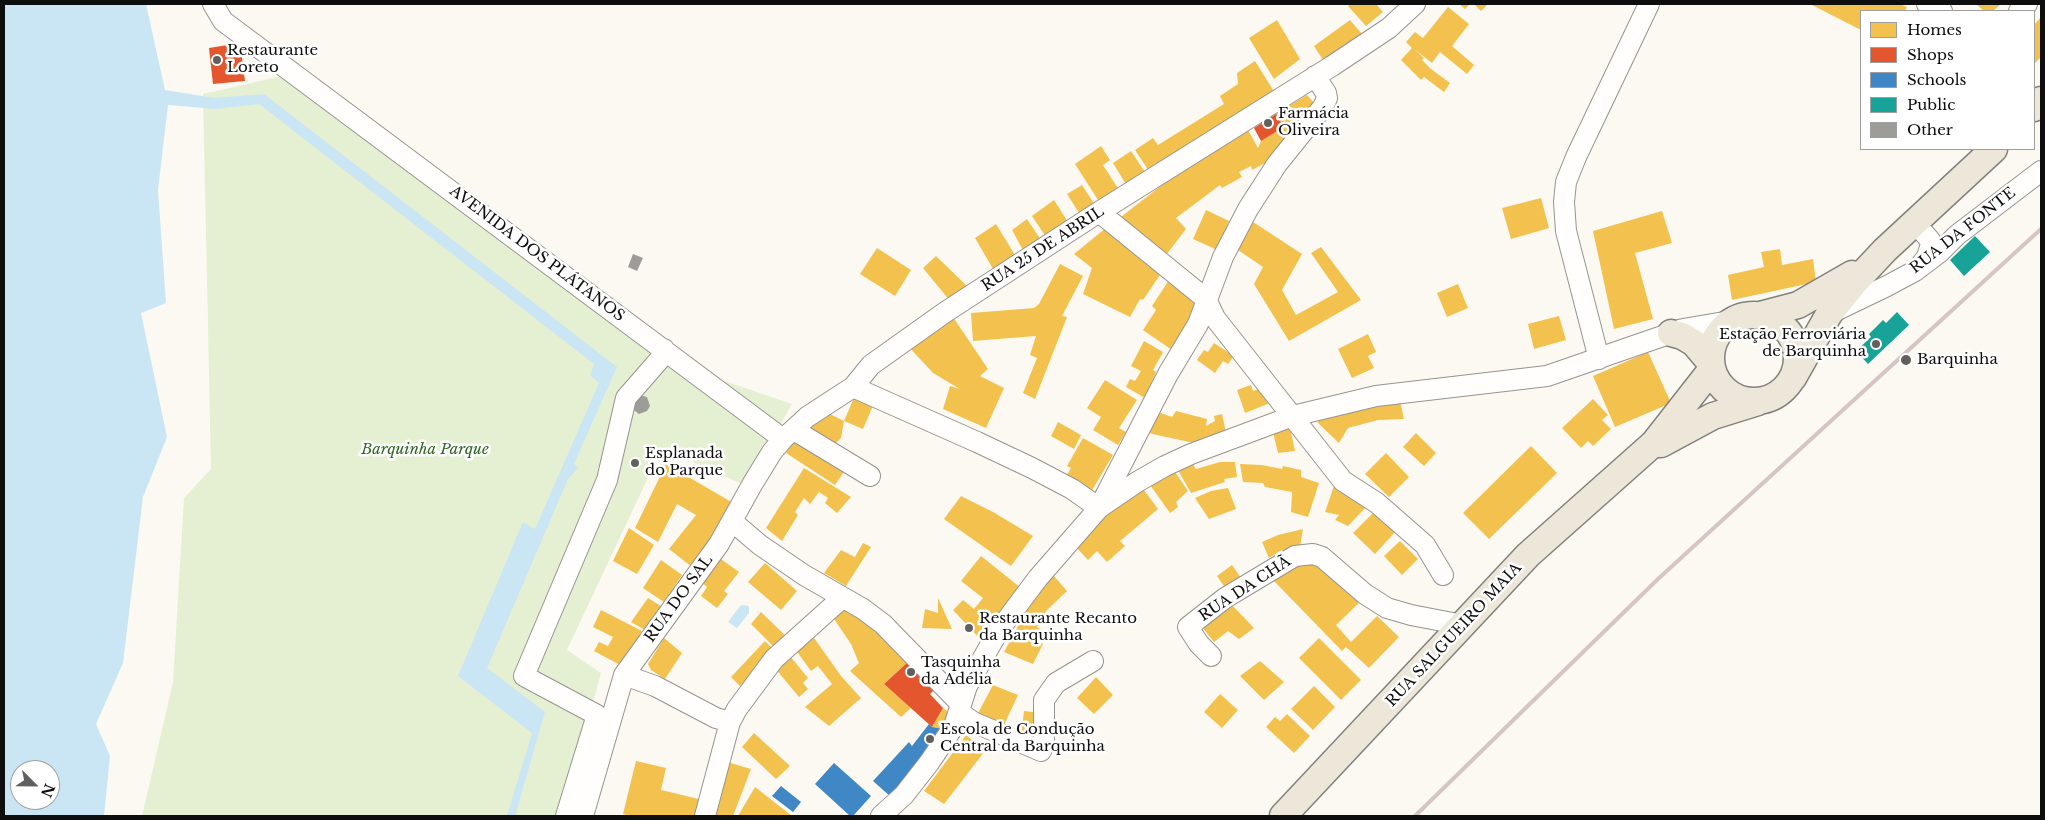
<!DOCTYPE html>
<meta charset="utf-8">
<style>
body{margin:0}
#map{position:relative;width:2045px;height:820px;overflow:hidden;background:#fcf9f2;font-family:"Libre Baskerville",serif}
canvas{display:block}
.frame{position:absolute;inset:0;border:5px solid #0e0e0e;pointer-events:none}
.legend{position:absolute;left:1860px;top:10px;width:175px;height:140px;box-sizing:border-box;background:#fff;border:1px solid #9f9f9f;margin:0;padding:6px 9px;list-style:none;font-size:15px;color:#0e0e0e}
.legend li{display:flex;align-items:center;gap:10px;height:25px}
.legend b{width:25px;border:1px solid #9f9f9f}
.north{position:absolute;left:10px;top:760px;width:50px;height:50px;box-sizing:border-box;background:#fff;border:1px solid #9f9f9f;border-radius:50%;rotate:113deg;font-size:14px;font-weight:700;line-height:20px;text-align:center;color:#0e0e0e}
.north::after{content:'';display:block;margin:auto;width:18px;height:22px;background:#61605e;clip-path:polygon(50% 0,100% 100%,50% 72%,0 100%)}
</style>
<div id="map">
<canvas width="2045" height="820"></canvas>
<div class="frame"></div>
<ul class="legend">
<li><b style="height:14px;background:#f2c14e"></b>Homes</li>
<li><b style="height:14px;background:#e4572e"></b>Shops</li>
<li><b style="height:14px;background:#3f88c5"></b>Schools</li>
<li><b style="height:14px;background:#17a398"></b>Public</li>
<li><b style="height:14px;background:#9e9c98"></b>Other</li>
</ul>
<div class="north">N</div>
</div>
<script>
const ctx = document.querySelector('canvas').getContext('2d');
ctx.lineJoin = 'round';
function fillPath(path, color) {
  ctx.fillStyle = color;
  ctx.fill(path, 'evenodd');
}
function shape(rows) {
  const path = new Path2D();
  for (const r of rows) {
    if (r.length === 3) {
      path.moveTo(r[0] + r[2], r[1]);
      path.arc(r[0], r[1], r[2], 0, 2 * Math.PI);
      continue;
    }
    path.moveTo(r[0], r[1]);
    for (let i = 2; i < r.length; i += 2) path.lineTo(r[i], r[i + 1]);
  }
  return path;
}
function trace(path, color, width, dash) {
  ctx.strokeStyle = color;
  ctx.lineWidth = width;
  ctx.lineCap = dash ? 'butt' : 'round';
  ctx.setLineDash(dash || []);
  ctx.stroke(path);
}
function drawText(font, color, halo, rows, align = 'center') {
  ctx.font = font + ' "Libre Baskerville",serif';
  ctx.lineWidth = 5;
  ctx.setLineDash([]);
  ctx.textBaseline = 'middle';
  ctx.strokeStyle = halo;
  ctx.fillStyle = color;
  for (const [text, x, y, turn = 0] of rows) {
    ctx.save();
    ctx.translate(x, y);
    ctx.rotate((+turn || 0) * Math.PI / 180);
    ctx.textAlign = isNaN(turn) ? turn : align;
    if (halo) ctx.strokeText(text, 0, 0);
    ctx.fillText(text, 0, 0);
    ctx.restore();
  }
}
const green = shape([
 [286,75,660,359,792,404,746,486,662,448,567,650,601,673,562,816,142,816,173,682,184,498,211,469,203,94]
]);
const water = shape([
 [4,4,146,4,165,90,215,98,264,94,617,367,574,464,578,468,568,479,487,668,545,712,515,816,507,816,532,733,458,676,523,522,535,529,599,383,590,375,594,364,259,104,216,109,168,105,158,190,166,303,141,313,167,437,143,497,123,663,96,724,110,756,104,816,4,816],
 [20,770,50,770,50,800,20,800],
 [741,605,749,606,749,613,737,628,728,622]
]);
const homes = shape([
 [1351,4,1376,4,1383,12,1366,26,1348,6],
 [1459,4,1470,4,1465,9],
 [1474,4,1488,4,1481,11],
 [1810,4,1900,4,1907,7,1905,11,1861,11,1861,30],
 [1976,4,2001,4,1993,11,1984,11],
 [1448,7,1469,24,1452,46,1474,65,1467,74,1440,52,1432,63,1414,49,1424,58,1422,60,1431,69,1450,83,1444,92,1424,77,1421,80,1401,60,1412,48,1406,42,1415,32,1423,38],
 [2041,17,2041,57,2034,64,2034,25],
 [1277,20,1300,59,1274,79,1249,38],
 [1350,20,1362,34,1323,60,1314,46],
 [1255,61,1275,93,1149,171,1135,150,1153,138,1158,145,1224,104,1220,96,1238,84,1237,73],
 [1307,95,1317,106,1269,166,1267,162,1252,170,1251,166,1239,172,1242,177,1222,188,1220,185,1176,218,1186,229,1163,259,1121,217,1167,181,1248,130,1258,148,1261,141,1284,127,1276,114],
 [1101,146,1110,160,1103,165,1119,190,1100,203,1075,164],
 [1131,151,1145,172,1127,186,1113,163],
 [1082,185,1095,205,1081,216,1067,194],
 [1541,198,1549,228,1511,239,1502,208],
 [1054,200,1068,222,1046,237,1032,216],
 [1206,210,1229,221,1217,250,1193,239],
 [1662,211,1672,243,1635,253,1653,319,1614,329,1593,231],
 [1027,219,1041,240,1024,252,1012,230],
 [1253,222,1302,254,1282,290,1296,315,1338,292,1311,253,1321,247,1361,300,1289,341,1254,284,1263,267,1238,250],
 [996,224,1015,255,993,269,975,238],
 [1107,227,1162,272,1143,300,1140,299,1130,317,1083,294,1092,268,1074,254],
 [877,248,911,270,895,296,860,274],
 [1780,249,1782,265,1813,259,1816,282,1732,300,1728,275,1764,267,1761,252],
 [936,256,968,287,950,301,923,268],
 [1060,264,1083,276,1062,316,1067,317,1035,399,1023,393,1037,358,1030,355,1036,336,973,341,971,313,1034,308,1039,304],
 [1169,280,1200,307,1172,350,1143,330,1156,310,1152,306],
 [1458,284,1468,308,1447,317,1437,293],
 [1559,316,1566,340,1534,349,1528,324],
 [953,317,988,369,980,376,1004,388,986,428,943,409,950,386,960,389,933,373,909,347],
 [1368,334,1376,352,1368,356,1374,368,1352,378,1338,349],
 [1144,341,1163,352,1153,370,1156,372,1145,398,1126,387,1130,379,1135,381,1141,371,1131,366],
 [1214,343,1234,356,1228,364,1223,361,1215,373,1197,360,1204,350,1208,352],
 [1648,352,1671,403,1615,427,1593,376],
 [1105,380,1137,400,1119,428,1126,432,1118,445,1093,430,1101,417,1087,408],
 [1251,385,1253,391,1264,387,1270,403,1245,413,1237,390],
 [856,393,875,401,863,429,844,421],
 [1399,396,1404,419,1378,420,1348,428,1339,443,1318,423,1318,417],
 [1593,399,1608,415,1602,420,1611,429,1593,446,1588,441,1581,448,1562,428],
 [822,410,844,421,841,438,831,448,804,431],
 [1176,411,1207,419,1206,426,1215,421,1214,416,1222,414,1226,432,1194,443,1148,433,1158,412,1172,417],
 [1058,422,1081,435,1074,449,1051,436],
 [1289,423,1295,451,1278,453,1272,428],
 [1416,433,1436,453,1424,466,1403,447],
 [795,438,845,470,835,485,786,453],
 [1083,438,1113,455,1091,492,1065,478,1071,468,1067,466],
 [1531,446,1557,473,1489,539,1463,513],
 [1386,453,1409,477,1389,497,1365,474],
 [1190,459,1196,469,1220,462,1235,462,1237,477,1224,479,1225,482,1191,493,1174,463],
 [666,464,735,504,692,567,669,549,696,515,677,504,658,542,635,528],
 [1240,464,1262,465,1282,469,1283,466,1301,470,1301,477,1319,483,1308,517,1291,512,1292,492,1265,487,1263,483,1243,482],
 [1171,466,1188,491,1176,502,1178,507,1170,513,1148,482],
 [804,468,851,497,837,513,825,503,828,498,819,492,810,504,804,498,795,512,798,515,782,541,766,528],
 [1335,483,1367,506,1348,526,1335,520,1339,515,1325,512],
 [1141,486,1158,509,1120,541,1125,546,1107,562,1097,551,1088,560,1075,546,1112,510],
 [1228,488,1236,509,1209,519,1195,498,1211,491],
 [961,496,993,512,1033,536,1011,566,944,519],
 [1374,512,1395,532,1375,554,1353,533],
 [629,528,654,545,637,574,613,561],
 [1303,529,1300,547,1280,551,1269,558,1262,542,1278,535],
 [1400,541,1418,559,1402,575,1384,556],
 [863,543,871,547,846,586,824,573,841,550,855,557],
 [981,556,1021,588,981,640,953,610,963,600,974,609,983,598,961,581],
 [721,559,739,572,724,591,728,594,717,608,701,596,707,587,702,583],
 [661,560,682,575,664,602,643,588],
 [1301,560,1319,562,1359,603,1336,625,1351,642,1377,616,1399,637,1369,668,1346,647,1342,651,1273,580],
 [765,563,797,591,781,610,748,582],
 [1232,565,1241,578,1226,589,1217,576],
 [1053,575,1067,591,1046,611,1037,627,1043,631,1039,642,1043,644,1033,664,1004,652,1031,602],
 [648,598,661,606,645,630,631,622],
 [938,598,952,629,922,628,925,609,938,613],
 [1230,603,1254,628,1239,639,1228,631,1214,642,1198,622],
 [851,604,909,661,884,684,911,708,901,717,850,671,859,663,851,644,834,619],
 [601,610,642,631,624,667,594,651,599,642,608,646,613,637,593,627],
 [761,612,789,639,777,650,751,624],
 [812,635,841,676,861,698,829,726,805,707,832,684,818,666,811,671,795,649],
 [664,638,682,653,665,679,651,670,648,664],
 [1319,638,1361,680,1341,700,1299,658],
 [765,641,774,650,740,686,731,677],
 [790,656,808,678,803,683,808,689,799,697,775,668],
 [1260,661,1284,682,1264,700,1240,676],
 [1096,677,1113,695,1094,714,1077,698],
 [993,685,1018,695,1004,725,977,715],
 [1314,686,1335,707,1313,730,1291,709],
 [1220,694,1238,710,1222,728,1204,712],
 [943,708,954,716,944,729,932,727],
 [1024,711,1041,713,1038,738,1021,736],
 [1287,714,1310,736,1294,753,1266,727,1275,717,1280,721],
 [754,733,790,766,776,779,742,747],
 [966,735,985,751,944,804,924,791],
 [636,761,666,768,661,790,703,800,698,816,630,816,623,814],
 [727,762,751,769,733,816,712,816],
 [755,787,792,816,738,816]
]);
const shops = shape([
 [240,43,245,81,213,84,209,48],
 [1276,114,1284,127,1261,141,1254,128],
 [909,661,935,689,930,694,943,708,932,727,884,684]
]);
const schools = shape([
 [929,724,932,727,944,729,891,797,873,781,909,742,912,746],
 [834,763,871,796,853,816,850,816,815,784],
 [781,786,801,802,793,812,772,796]
]);
const public = shape([
 [1975,236,1990,252,1964,276,1950,260],
 [1897,312,1909,325,1868,364,1856,351,1871,337,1869,334,1883,320,1886,323]
]);
const building = shape([
 [633,254,643,258,637,271,628,267],
 [640,395,647,397,650,406,647,411,639,414,631,408]
]);
const minor = shape([
 [213,4,223,21,783,439],
 [1927,4,1942,11],
 [2019,11,2027,4],
 [1099,212,1206,299,1215,318,1343,481,1377,503,1425,545,1443,575],
 [1915,223,1930,240,1931,244,1927,257,1920,266],
 [1833,312,1887,286,1915,271,1940,252,1957,235,2041,171],
 [1599,359,1566,231,1564,202,1566,182,1576,157,1649,4],
 [853,387,977,442,1032,468,1072,489,1099,508,1137,482,1165,466,1191,454,1293,416,1376,396,1547,376,1683,329,1736,320],
 [794,430,870,476],
 [733,522,760,545,804,575,863,609,883,624,961,704],
 [1211,656,1199,644,1188,627,1225,598,1295,556,1313,554,1322,557,1365,594,1387,608,1411,615,1463,625],
 [624,675,655,686,716,718,730,722],
 [959,712,973,722,1041,751,1044,742,1044,700,1056,683,1093,661],
 [566,816,597,715,524,676,607,480,626,398,660,359,664,349],
 [583,816,624,675,719,544,753,483,772,452,783,439,807,417,853,387,871,365,944,313,1099,212,1332,66,1389,28,1415,4],
 [705,816,730,722,737,709,774,659,842,598],
 [881,816,904,795,929,763,954,726,967,686,999,630,1038,578,1099,508,1168,374,1198,324,1223,257,1248,209,1277,164,1323,107,1327,98,1326,93,1315,76]
]);
const major = shape([
 [2034,108,2041,100],
 [1754,358,43],
 [1760,315,1798,305,1852,274],
 [1671,333,1682,336,1694,343,1711,363],
 [1793,378,1829,314,1854,283,1885,250,1994,149],
 [1661,444,1713,416,1758,402],
 [1283,816,1528,555,1654,443,1712,369]
]);
const rail = shape([
 [1415,816,1658,579,2041,229]
]);
const markers = [
 [217,60,5,"#61605e"],
 [1268,123,5,"#61605e"],
 [1876,344,5,"#61605e"],
 [1906,360,6,"#61605e"],
 [635,463,5,"#61605e"],
 [969,628,5,"#61605e"],
 [911,672,5,"#61605e"],
 [930,739,5,"#61605e"]
];
const poiNames = [
 ["Restaurante",227,51],
 ["Loreto",227,68],
 ["Farmácia",1278,114],
 ["Oliveira",1278,131],
 ["Estação Ferroviária",1866,335,"right"],
 ["de Barquinha",1866,352,"right"],
 ["Barquinha",1917,360],
 ["Esplanada",645,454],
 ["do Parque",645,471],
 ["Restaurante Recanto",979,619],
 ["da Barquinha",979,636],
 ["Tasquinha",921,663],
 ["da Adélia",921,680],
 ["Escola de Condução",940,730],
 ["Central da Barquinha",940,747]
];
const streetNames = [
 ["RUA DA FONTE",1963,231,-38],
 ["RUA 25 DE ABRIL",1043,249,-33],
 ["AVENIDA DOS PLÁTANOS",537,254,37],
 ["RUA DA CHÃ",1245,589,-33],
 ["RUA DO SAL",679,599,-54],
 ["RUA SALGUEIRO MAIA",1454,635,-47]
];
const parkNames = [
 ["Barquinha Parque",425,450]
];
fillPath(green, '#e5f0d3');
fillPath(water, '#cae6f4');
fillPath(homes, '#f2c14e');
fillPath(shops, '#e4572e');
fillPath(schools, '#3f88c5');
fillPath(public, '#17a398');
fillPath(building, '#9e9c98');
trace(minor, '#959491', 22);
trace(major, '#82817e', 29);
trace(minor, '#fffefd', 20);
trace(major, '#ece7d9', 26);
trace(rail, '#d7c5c6', 4);
for (const [x, y, r, color] of markers) {
  const dot = new Path2D();
  dot.arc(x, y, r, 0, 2 * Math.PI);
  ctx.fillStyle = color;
  ctx.fill(dot);
  trace(dot, '#fff', 2);
}
drawText('15px', '#0e0e0e', '#fff', poiNames, 'left');
drawText('15px', '#0e0e0e', '#fff', streetNames);
drawText('italic 15px', '#2e651f', '#fff', parkNames);
</script>
